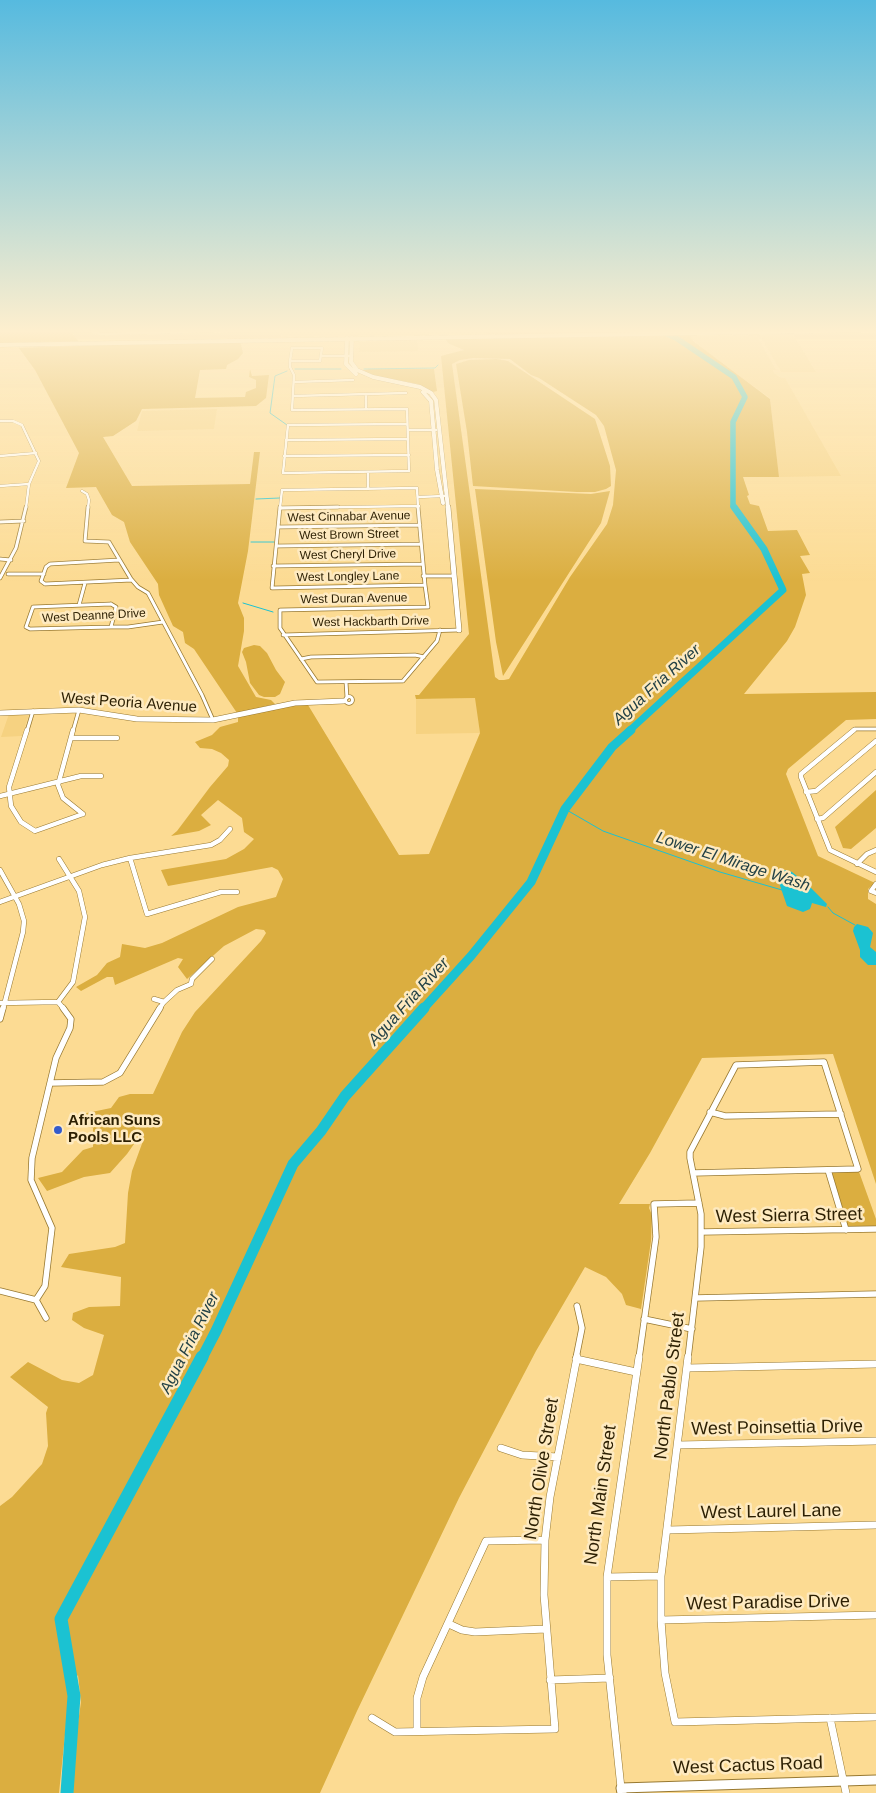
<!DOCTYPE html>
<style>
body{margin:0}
canvas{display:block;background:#fcdb93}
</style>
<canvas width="876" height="1793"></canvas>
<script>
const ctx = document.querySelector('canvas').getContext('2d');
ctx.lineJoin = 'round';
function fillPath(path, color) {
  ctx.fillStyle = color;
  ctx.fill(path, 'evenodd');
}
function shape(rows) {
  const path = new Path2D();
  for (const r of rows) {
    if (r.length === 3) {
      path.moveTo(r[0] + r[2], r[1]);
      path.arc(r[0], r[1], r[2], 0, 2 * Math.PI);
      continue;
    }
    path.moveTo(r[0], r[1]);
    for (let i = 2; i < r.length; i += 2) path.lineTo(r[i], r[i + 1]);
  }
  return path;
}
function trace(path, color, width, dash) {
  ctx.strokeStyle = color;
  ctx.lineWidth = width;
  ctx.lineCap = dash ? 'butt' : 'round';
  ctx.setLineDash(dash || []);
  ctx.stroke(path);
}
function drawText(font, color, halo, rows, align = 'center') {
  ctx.font = font + ' Helvetica,sans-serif';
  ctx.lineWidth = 5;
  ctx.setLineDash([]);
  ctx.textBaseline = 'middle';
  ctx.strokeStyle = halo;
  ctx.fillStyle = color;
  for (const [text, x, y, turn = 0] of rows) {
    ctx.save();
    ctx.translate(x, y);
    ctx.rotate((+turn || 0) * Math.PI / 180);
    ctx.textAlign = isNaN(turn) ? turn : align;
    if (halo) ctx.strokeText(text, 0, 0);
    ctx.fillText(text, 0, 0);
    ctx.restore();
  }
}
const built = shape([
 [280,330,486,330,487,334,282,337],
 [756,335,776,370,773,370,774,373,781,378,785,378,841,476,779,477,770,398,704,350,689,336],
 [760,335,793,335,816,372,781,372],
 [417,341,418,351,359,352,360,342],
 [217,409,214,429,137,431,142,411],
 [476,698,480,733,416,734,416,699],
 [9,714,29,714,22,736,1,737]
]);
const green = shape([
 [0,330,70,330,78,341,0,343],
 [486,330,688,330,693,341,770,399,779,477,743,477,749,495,747,496,750,504,759,506,768,531,797,530,810,555,800,556,810,573,802,574,806,595,795,627,787,641,744,694,876,692,876,719,846,720,788,769,786,774,818,856,875,883,868,889,868,899,876,904,876,1184,833,1054,702,1058,650,1153,619,1204,650,1204,649,1208,652,1215,651,1241,641,1309,626,1305,622,1294,606,1277,585,1267,536,1351,459,1498,357,1711,320,1793,68,1793,81,1702,78,1675,70,1686,59,1793,0,1793,0,1506,12,1497,42,1464,48,1446,46,1413,48,1407,10,1377,28,1362,62,1380,79,1383,93,1375,104,1335,84,1328,72,1320,73,1313,89,1307,120,1306,121,1277,61,1267,69,1254,115,1247,125,1243,128,1193,132,1171,143,1141,134,1144,127,1154,110,1173,84,1177,47,1191,38,1178,62,1172,83,1150,93,1147,93,1128,75,1124,77,1115,111,1108,119,1097,130,1094,153,1094,182,1032,195,1012,261,941,266,933,264,930,256,929,224,946,187,979,178,967,183,959,178,958,115,985,113,977,107,977,81,991,76,987,97,975,107,963,120,957,122,944,145,948,162,943,238,907,276,897,283,879,278,870,272,867,168,886,161,870,226,859,244,849,254,839,244,832,242,818,218,800,201,815,211,825,199,831,171,836,177,831,210,787,228,766,229,760,221,753,212,749,200,748,195,742,212,735,220,727,238,722,238,717,289,706,308,705,399,855,429,854,480,733,475,698,416,699,415,695,419,695,469,634,441,356,464,350,448,343,445,338,506,337,506,334,487,334],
 [473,358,510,359,531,375,539,378,596,415,604,426,616,470,613,505,607,524,570,577,509,679,504,680,499,680,495,677,452,364,460,360],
 [240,341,243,353,238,359,227,365,226,369,200,370,195,398,245,397,246,392,256,388,256,380,249,377,250,369,252,376,269,375,266,398,256,406,142,409,136,421,113,436,103,437,132,486,250,484,254,452,260,452,248,551,238,603,244,618,244,631,238,666,256,697,271,700,275,704,237,713,194,649,185,643,183,632,173,626,159,595,158,584,130,542,124,522,112,515,96,487,66,488,79,453,35,370,19,348],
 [497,359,508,361,595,419,610,466,611,486,606,489,595,492,577,492,473,486,467,432,456,364,469,360],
 [369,369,434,369,437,391,433,392,418,384,377,376,361,371],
 [475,489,591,494,610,491,601,523,503,676,496,642],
 [254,645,260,646,267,653,276,670,285,682,280,694,275,697,264,697,259,695,250,683,246,662,242,652,244,648],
 [876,790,876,828,851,849,843,848,835,827],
 [858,1169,876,1219,876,1229,846,1230,828,1170]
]);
const water = shape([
 [785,870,792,872,808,885,827,904,826,907,812,903,810,909,803,912,787,906,776,874],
 [857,924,868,927,873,933,870,947,876,952,876,965,868,965,860,957,860,950,853,931,854,927]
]);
const stream = shape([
 [295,369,341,369],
 [364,369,435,368,438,365],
 [287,371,275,376,270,413,287,425],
 [256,499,280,498],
 [251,542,274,542],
 [243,603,273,612],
 [565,809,603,831,720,872,782,890],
 [828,907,833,913,855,925]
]);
const riverFar4 = shape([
 [658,330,676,338,734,377,745,397,733,422,733,506,735,508]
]);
const riverFar3 = shape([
 [629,731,783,590,764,549,734,507]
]);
const riverFar2 = shape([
 [423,1009,471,956,531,882,565,809,612,747,631,730]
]);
const riverFar1 = shape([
 [202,1358,216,1331,293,1164,321,1131,345,1096,424,1008]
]);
const river = shape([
 [67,1793,74,1696,61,1619,202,1357]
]);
const streetFar4 = shape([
 [87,330,100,334,252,330],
 [292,348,322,348,320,361,290,361,292,348],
 [321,356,352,356],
 [290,361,290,367,294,375,292,410,407,409,409,471,283,473,288,425,407,424],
 [294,382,353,380],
 [366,395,366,409],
 [293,396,406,393],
 [0,421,13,421,22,425,39,461,29,484,26,508],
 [408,430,436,430],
 [286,440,408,439],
 [0,456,36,453],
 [284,456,409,455],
 [368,472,368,489],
 [0,486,29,484],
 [82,491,87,494,89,500,88,508],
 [418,497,444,496],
 [280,508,419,506],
 [280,508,282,490,417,488,418,508]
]);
const streetFar3 = shape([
 [88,507,85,541,109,542,131,579,138,587,148,593,202,695,213,720],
 [280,507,272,588,425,585],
 [418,507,425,585],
 [280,508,338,507],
 [0,522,24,521],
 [279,527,420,525],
 [277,546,421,544],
 [0,559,11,560],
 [119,560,50,564,46,567,41,581,45,584,132,580],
 [273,566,423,564],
 [8,574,44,574],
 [423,576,454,576],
 [0,578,16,548,26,507],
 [425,585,428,607,280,610,280,628,317,682,403,681,437,641,440,630],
 [111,604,116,607,111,627,30,629,26,627,33,607,111,604],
 [79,605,85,583],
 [111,627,128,627,163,622],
 [283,635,459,630],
 [301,659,311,657,415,655,424,657],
 [346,682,347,698],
 [349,700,3.5],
 [27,731,33,711],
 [73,731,79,710],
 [853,731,855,729,876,729]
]);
const streetFar2 = shape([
 [27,730,9,787,11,806,21,822,35,831,83,814],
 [73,730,58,785,63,798,83,814],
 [854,730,801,774,801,777,830,850,876,872],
 [71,738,117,738],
 [806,792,816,791,876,741],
 [0,796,81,776,101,776],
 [817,819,823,818,876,772],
 [130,858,147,914,221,892,237,892],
 [857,864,867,854,876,850],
 [0,870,19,904,24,921,23,932,3,1009],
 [876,884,871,891,876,893],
 [0,902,102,865,130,858,211,845,220,840,230,829],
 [154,999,164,1002],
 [58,1002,73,982,85,917,79,891,59,859],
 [58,1002,64,1009],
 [0,1003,58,1002],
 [159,1009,164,1002,177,990,191,984,192,979,212,959]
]);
const streetFar1 = shape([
 [0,1019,3,1008],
 [51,1083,103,1082,120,1073,160,1008],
 [710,1112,725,1116,841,1114],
 [828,1170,846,1230],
 [702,1232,876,1229],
 [0,1291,36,1300],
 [695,1298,876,1294],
 [46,1318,36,1300,45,1286,52,1228,31,1180,32,1158,56,1058,70,1028,71,1019,63,1008],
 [644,1319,692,1329],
 [576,1358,582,1328,577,1306],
 [639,1358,656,1237,654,1204,699,1203],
 [688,1358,701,1247,701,1214,690,1158,690,1152,736,1065,824,1062,858,1169,693,1173]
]);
const street = shape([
 [688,1357,661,1576,661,1620,665,1673,675,1722,876,1717],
 [576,1359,636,1372],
 [687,1368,876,1364],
 [678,1445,876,1441],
 [501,1448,522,1455,558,1457],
 [668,1530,876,1525],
 [607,1577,661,1576],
 [661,1620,876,1615],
 [449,1624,462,1630,475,1632,546,1629],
 [550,1680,610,1678],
 [372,1718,395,1732,555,1729,544,1595,545,1540,550,1497,577,1357],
 [830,1718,846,1793],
 [417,1731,417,1698,423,1677,486,1541,545,1540],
 [621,1788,607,1655,607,1577,639,1357]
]);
const secondaryFar2 = shape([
 [347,338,346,364,356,374],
 [352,338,351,362,357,370,373,377,420,387,431,393,436,400,448,508],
 [0,345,876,330],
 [423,392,431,401,437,470,443,503]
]);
const secondaryFar1 = shape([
 [448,507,459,630],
 [0,713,79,710,137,719,213,720,295,703,344,701]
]);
const secondary = shape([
 [622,1793,621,1788,876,1780]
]);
const markers = [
 [58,1130,5,"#345bcb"]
];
const farStreetnames = [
 ["West Cinnabar Avenue",349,517,-1],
 ["West Brown Street",349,535,-1],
 ["West Cheryl Drive",348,555,-1],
 ["West Longley Lane",348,577,-1],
 ["West Duran Avenue",354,599,-1],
 ["West Deanne Drive",94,616,-3],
 ["West Hackbarth Drive",371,622,-1]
];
const streetNames = [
 ["West Peoria Avenue",129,703,4]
];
const poiNames = [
 ["African Suns",68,1121],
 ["Pools LLC",68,1138]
];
const waterNames = [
 ["Agua Fria River",657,685,-42],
 ["Lower El Mirage Wash",733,862,18],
 ["Agua Fria River",409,1002,-48],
 ["Agua Fria River",190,1343,-63]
];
const nearStreetnames = [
 ["West Sierra Street",789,1216,-1],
 ["North Pablo Street",670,1386,-83],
 ["West Poinsettia Drive",777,1428,-1],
 ["North Olive Street",542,1469,-81],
 ["North Main Street",601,1495,-82],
 ["West Laurel Lane",771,1512,-1],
 ["West Paradise Drive",768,1603,-1],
 ["West Cactus Road",748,1766,-2]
];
fillPath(built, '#f6d281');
fillPath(green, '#dbae40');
fillPath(water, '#1bc2d2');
trace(stream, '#1bc2d2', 1);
trace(riverFar4, '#1bc2d2', 5.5);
trace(riverFar3, '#1bc2d2', 7);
trace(riverFar2, '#1bc2d2', 9);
trace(riverFar1, '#1bc2d2', 11);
trace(river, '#1bc2d2', 13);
trace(streetFar4, '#987931', 3);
trace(streetFar3, '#987931', 4.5);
trace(streetFar2, '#987931', 5.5);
trace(streetFar1, '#987931', 7);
trace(street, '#987931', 8);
trace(secondaryFar2, '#987931', 4.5);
trace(secondaryFar1, '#987931', 6);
trace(secondary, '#987931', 11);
trace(streetFar4, '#fff', 2.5);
trace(streetFar3, '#fff', 3);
trace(streetFar2, '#fff', 4.5);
trace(streetFar1, '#fff', 5.5);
trace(street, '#fff', 7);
trace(secondaryFar2, '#fff', 4);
trace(secondaryFar1, '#fff', 5);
trace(secondary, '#fff', 9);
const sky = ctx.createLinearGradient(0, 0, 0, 581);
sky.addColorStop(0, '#56badf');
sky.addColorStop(0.57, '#feefce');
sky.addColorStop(1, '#feefce00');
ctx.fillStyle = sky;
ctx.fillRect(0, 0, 876, 581);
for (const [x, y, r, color] of markers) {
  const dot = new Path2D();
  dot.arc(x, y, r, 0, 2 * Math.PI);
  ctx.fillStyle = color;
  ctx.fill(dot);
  trace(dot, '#feeac0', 2);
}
drawText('12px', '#2c1f02', '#feeac0', farStreetnames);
drawText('15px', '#2c1f02', '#feeac0', streetNames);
drawText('bold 15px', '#2c1f02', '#feeac0', poiNames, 'left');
drawText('italic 16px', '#244246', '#feeac0', waterNames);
drawText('18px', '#2c1f02', '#feeac0', nearStreetnames);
</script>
